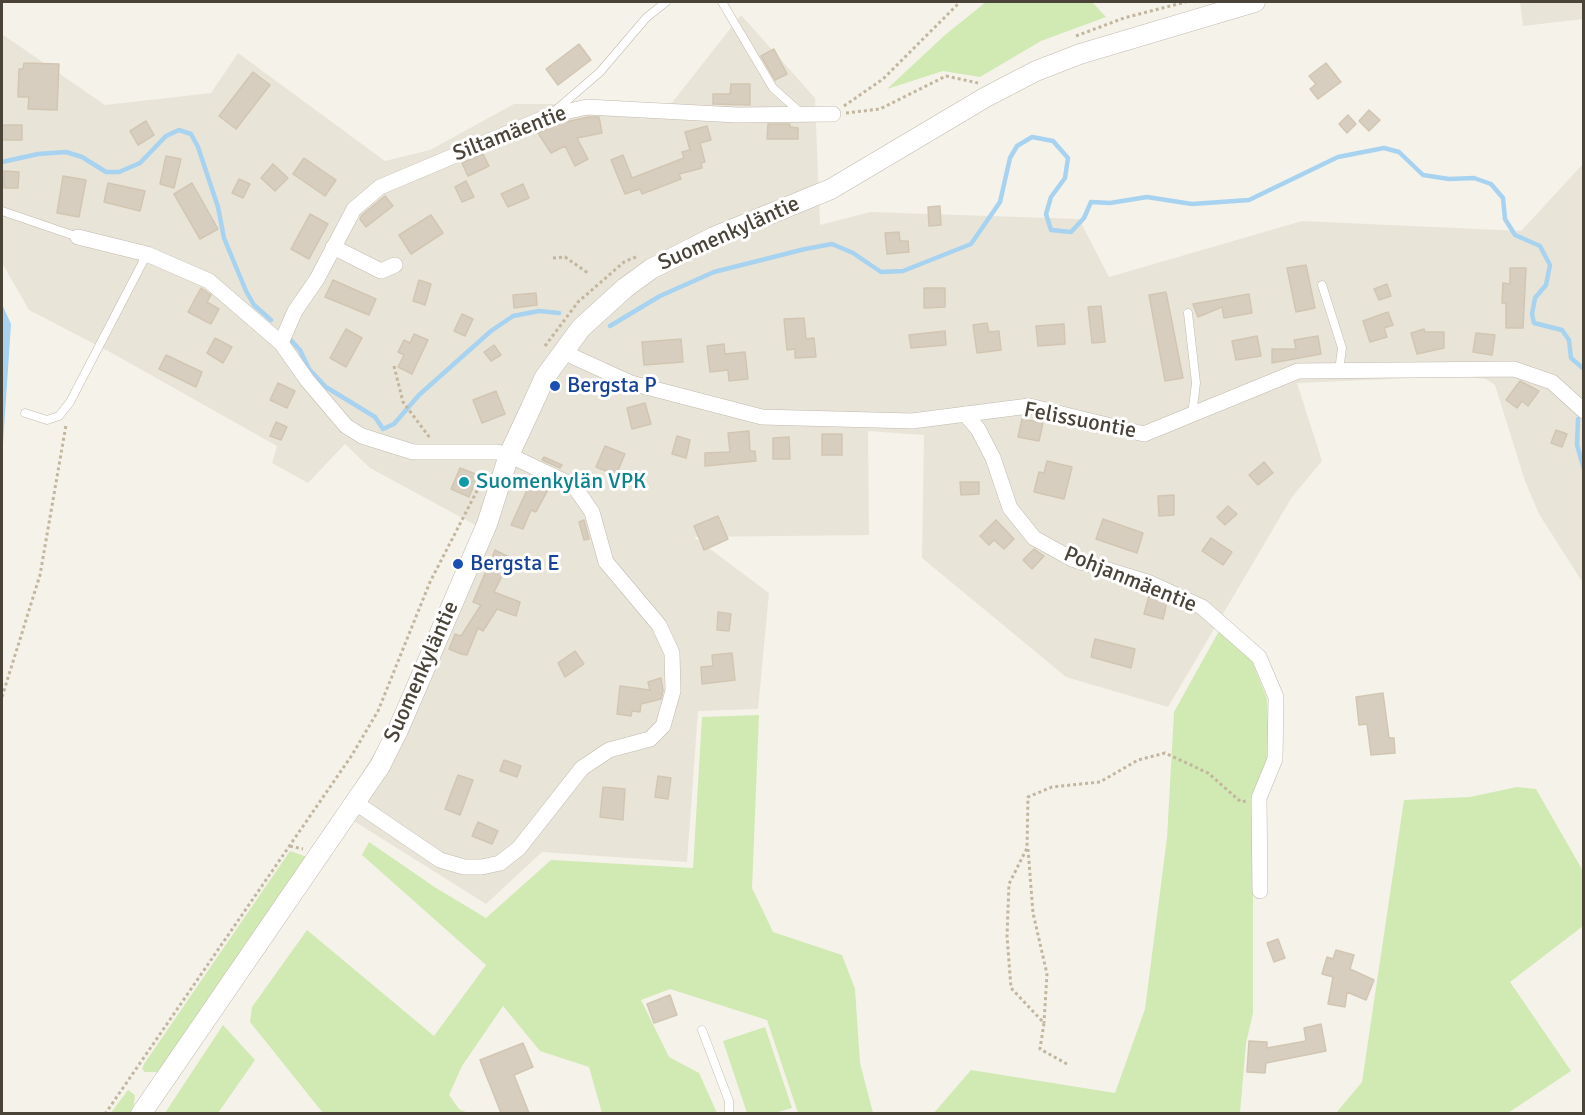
<!DOCTYPE html>
<meta charset="utf-8">
<style>
body{margin:0}
#map{position:relative;width:1585px;height:1115px;overflow:hidden;background:#f5f2ea;font-family:Signika,sans-serif}
canvas{display:block}
.frame{position:absolute;inset:0;border:3px solid #494338;pointer-events:none}
</style>
<div id="map">
<canvas width="1585" height="1115"></canvas>
<div class="frame"></div>
</div>
<script>
const ctx = document.querySelector('canvas').getContext('2d');
ctx.lineJoin = 'round';
function fillPath(path, color) {
  ctx.fillStyle = color;
  ctx.fill(path, 'evenodd');
}
function shape(rows) {
  const path = new Path2D();
  for (const r of rows) {
    path.moveTo(r[0], r[1]);
    for (let i = 2; i < r.length; i += 2) path.lineTo(r[i], r[i + 1]);
  }
  return path;
}
function trace(path, color, width, dash) {
  ctx.strokeStyle = color;
  ctx.lineWidth = width;
  ctx.lineCap = dash ? 'butt' : 'round';
  ctx.setLineDash(dash || []);
  ctx.stroke(path);
}
function drawText(font, color, halo, rows, align = 'center') {
  ctx.font = font + ' Signika,sans-serif';
  ctx.lineWidth = 6;
  ctx.setLineDash([]);
  ctx.textBaseline = 'middle';
  ctx.strokeStyle = halo;
  ctx.fillStyle = color;
  for (const [text, x, y, turn = 0] of rows) {
    ctx.save();
    ctx.translate(x, y);
    ctx.rotate((+turn || 0) * Math.PI / 180);
    ctx.textAlign = isNaN(turn) ? turn : align;
    if (halo) ctx.strokeText(text, 0, 0);
    ctx.fillText(text, 0, 0);
    ctx.restore();
  }
}
const residential = shape([
 [1520,2,1583,2,1583,19,1523,26],
 [741,15,815,98,820,225,870,212,1079,219,1109,277,1302,221,1521,231,1583,164,1583,583,1539,514,1525,481,1495,385,1486,379,1458,376,1297,383,1322,461,1292,497,1168,707,1066,677,922,558,924,435,868,431,869,535,694,537,769,593,758,709,698,711,687,862,542,852,486,904,338,811,390,728,477,526,370,468,345,444,308,483,272,463,277,446,110,352,29,310,2,263,2,34,105,105,211,93,238,53,385,161,430,150,514,104,671,104]
]);
const green = shape([
 [986,2,1092,2,1106,17,1041,41,980,77,943,71,887,89,945,35],
 [1219,631,1252,661,1267,699,1269,756,1253,794,1253,1013,1246,1043,1240,1113,933,1114,971,1070,1115,1093,1145,1009,1167,838,1174,712],
 [759,715,752,888,773,932,842,955,855,989,860,1063,873,1113,798,1113,767,1020,670,989,641,1000,669,1057,699,1073,717,1113,602,1113,589,1067,540,1051,503,1006,462,1066,449,1095,459,1109,468,1113,323,1113,250,1022,252,1007,307,930,434,1036,486,965,362,855,369,842,436,888,486,918,551,860,693,868,702,717],
 [1517,787,1536,789,1583,871,1583,926,1510,982,1571,1071,1508,1113,1336,1113,1362,1082,1404,800,1470,797],
 [290,851,310,858,159,1072,145,1072,142,1069,144,1064],
 [223,1025,255,1060,218,1113,165,1113],
 [765,1027,792,1108,775,1113,747,1113,723,1041],
 [128,1090,135,1095,133,1111,131,1113,110,1114]
]);
const water = shape([
 [2,304,11,324,2,459]
]);
const stream = shape([
 [2,162,38,154,66,152,82,157,106,172,119,172,140,163,166,136,179,130,191,134,198,147,218,207,224,238,246,291,254,305,271,320],
 [610,326,660,296,714,272,805,249,832,244,853,253,881,272,903,271,971,244,1000,202,1010,158,1017,146,1032,137,1053,141,1068,158,1065,178,1051,197,1046,214,1051,230,1071,232,1084,218,1091,202,1110,203,1147,197,1192,204,1249,200,1338,157,1384,148,1399,152,1423,175,1449,179,1474,178,1491,184,1503,198,1505,219,1515,235,1540,246,1550,265,1546,285,1535,298,1532,314,1534,323,1562,330,1569,340,1571,358,1584,369],
 [288,337,300,350,309,369,326,387,375,417,383,429,394,424,419,395,491,331,513,316,539,311,559,313],
 [1578,419,1577,445,1584,469]
]);
const building = shape([
 [579,44,591,60,558,85,546,69,579,44],
 [774,49,787,74,775,80,761,56,774,49],
 [24,63,59,64,57,110,28,109,29,97,18,97,19,69,23,69,24,63],
 [1326,63,1341,82,1318,99,1310,89,1316,84,1309,76,1326,63],
 [253,72,270,85,236,129,219,116,253,72],
 [731,84,750,84,750,105,713,104,713,94,730,94,731,84],
 [1369,110,1380,120,1369,131,1359,121,1369,110],
 [1348,115,1356,124,1347,133,1339,124,1348,115],
 [588,117,599,117,602,133,577,138,588,159,575,166,565,146,551,153,538,133,557,124,588,117],
 [146,121,154,135,138,145,130,131,146,121],
 [768,124,790,124,790,127,798,128,798,139,767,139,768,124],
 [2,125,22,125,22,140,2,140,2,125],
 [707,126,711,140,700,143,705,162,701,163,702,168,679,174,681,179,642,194,640,189,625,194,611,160,623,155,632,178,684,158,682,152,690,150,685,132,707,126],
 [483,154,489,166,468,176,462,163,483,154],
 [166,156,181,159,174,188,160,184,166,156],
 [304,158,336,180,325,196,293,174,304,158],
 [273,164,288,178,275,191,261,178,273,164],
 [4,171,19,172,18,188,4,188,4,171],
 [63,176,86,180,79,217,57,213,63,176],
 [239,179,250,184,243,198,232,193,239,179],
 [466,181,474,197,462,202,455,187,466,181],
 [108,183,145,191,140,211,104,202,108,183],
 [192,183,218,229,200,239,174,194,192,183],
 [523,184,529,198,508,207,501,194,523,184],
 [385,196,393,206,366,227,360,219,362,215,385,196],
 [940,206,941,225,929,226,928,207,940,206],
 [310,214,328,224,309,259,291,249,310,214],
 [431,215,443,233,411,254,399,235,431,215],
 [899,232,900,241,908,241,909,252,887,254,885,233,899,232],
 [1306,265,1315,308,1296,312,1287,268,1306,265],
 [1510,268,1526,268,1523,328,1506,328,1506,303,1502,303,1503,283,1510,284,1510,268],
 [333,280,376,299,369,315,325,297,333,280],
 [419,280,431,284,425,305,413,301,419,280],
 [1387,284,1391,296,1379,300,1374,289,1387,284],
 [201,288,211,295,207,302,219,309,211,324,188,312,201,288],
 [924,288,945,288,945,307,924,308,924,288],
 [1166,292,1183,378,1165,381,1149,295,1166,292],
 [536,293,537,305,514,308,513,295,536,293],
 [1249,294,1252,313,1224,318,1222,307,1198,317,1193,304,1249,294],
 [1101,306,1105,342,1092,343,1088,307,1101,306],
 [1388,312,1393,325,1384,328,1387,337,1370,342,1363,321,1388,312],
 [462,314,473,319,465,336,454,331,462,314],
 [804,318,806,339,814,338,816,357,795,358,795,349,787,350,784,319,804,318],
 [987,323,989,332,999,331,1001,350,977,353,973,325,987,323],
 [1064,324,1065,344,1038,346,1036,326,1064,324],
 [346,329,362,338,346,367,330,358,346,329],
 [1424,329,1425,332,1444,332,1444,348,1417,354,1411,333,1424,329],
 [945,331,946,345,911,348,909,335,945,331],
 [1476,333,1495,335,1492,355,1473,352,1476,333],
 [414,334,428,340,412,374,398,367,404,355,398,352,404,340,410,343,414,334],
 [1257,336,1261,356,1236,360,1232,341,1257,336],
 [1318,336,1321,354,1272,363,1272,349,1296,349,1294,340,1318,336],
 [215,338,232,347,223,363,207,353,215,338],
 [681,339,683,362,644,365,642,342,681,339],
 [724,344,725,354,745,352,748,379,729,381,728,370,710,372,707,346,724,344],
 [494,345,501,355,491,361,484,352,494,345],
 [166,355,202,372,196,387,159,369,166,355],
 [1520,381,1539,391,1528,406,1522,401,1517,408,1506,400,1520,381],
 [278,383,295,391,287,408,270,400,278,383],
 [496,391,505,414,482,423,473,400,496,391],
 [645,403,651,424,632,429,627,408,645,403],
 [1022,419,1043,423,1039,441,1018,437,1022,419],
 [276,422,287,427,281,440,270,436,276,422],
 [1556,430,1567,434,1562,447,1551,443,1556,430],
 [749,431,750,451,755,451,756,461,705,466,705,453,730,452,728,433,749,431],
 [822,434,842,434,842,455,822,455,822,434],
 [677,436,690,440,686,458,672,454,677,436],
 [789,437,790,459,773,459,773,438,789,437],
 [605,446,625,454,616,475,596,467,605,446],
 [544,457,562,465,560,468,542,460,544,457],
 [1047,461,1072,467,1064,499,1034,492,1039,472,1044,473,1047,461],
 [1264,462,1273,473,1258,485,1249,475,1264,462],
 [460,468,478,475,469,497,451,489,460,468],
 [533,477,550,486,536,512,531,510,523,529,511,525,533,477],
 [960,482,979,482,979,494,961,495,960,482],
 [1174,495,1174,515,1159,516,1158,496,1174,495],
 [1228,506,1237,514,1225,525,1217,517,1228,506],
 [718,516,728,539,704,550,694,526,718,516],
 [1103,519,1143,533,1137,553,1096,539,1103,519],
 [584,520,589,539,584,540,579,522,584,520],
 [996,520,1014,539,1004,549,994,540,989,545,980,536,996,520],
 [1211,538,1232,552,1223,565,1202,551,1211,538],
 [1034,549,1044,556,1032,569,1023,560,1034,549],
 [495,550,511,558,494,592,520,602,516,616,497,609,483,631,478,628,467,655,461,654,449,649,455,634,461,636,481,605,473,602,495,550],
 [1149,596,1167,602,1163,619,1144,614,1149,596],
 [718,612,731,614,729,631,717,630,718,612],
 [1095,639,1135,649,1131,668,1091,657,1095,639],
 [575,651,584,664,565,677,558,663,575,651],
 [732,653,735,680,702,684,701,667,713,666,712,655,732,653],
 [661,678,663,690,661,699,641,704,640,712,632,711,631,716,617,714,620,686,650,690,648,682,661,678],
 [1383,693,1389,738,1394,738,1395,753,1371,755,1367,724,1359,725,1356,697,1383,693],
 [504,760,521,766,517,777,500,771,504,760],
 [458,775,473,780,460,815,445,809,458,775],
 [658,776,671,778,668,799,655,797,658,776],
 [603,787,625,789,623,820,600,817,603,787],
 [478,822,498,831,492,844,472,836,478,822],
 [1278,939,1285,958,1274,962,1267,943,1278,939],
 [1336,950,1354,955,1350,969,1374,980,1366,1000,1347,992,1345,1007,1328,1004,1333,977,1322,974,1327,957,1333,959,1336,950],
 [670,995,677,1015,654,1023,647,1004,670,995],
 [1321,1024,1326,1051,1266,1063,1265,1073,1247,1072,1249,1041,1267,1042,1267,1048,1306,1041,1304,1028,1321,1024],
 [523,1043,533,1067,514,1075,529,1113,501,1113,480,1060,523,1043]
]);
const path = shape([
 [1076,36,1124,18,1186,2],
 [844,106,883,79,960,2],
 [846,113,880,109,946,76,978,83],
 [553,258,565,257,588,273],
 [545,346,578,302,624,262,638,256],
 [394,366,403,402,430,438],
 [2,697,40,575,66,425],
 [290,846,303,849],
 [1028,849,1033,913,1047,974,1044,1023],
 [1067,1064,1040,1049,1044,1023,1011,988,1007,936,1009,884,1027,848,1028,797,1052,787,1100,782,1138,760,1165,753,1208,773,1241,802,1246,801],
 [105,1114,352,755,378,711,430,582,481,483]
]);
const service = shape([
 [722,2,773,88,801,113],
 [556,110,600,72,646,18,666,2],
 [2,211,78,237],
 [1322,285,1342,348,1339,371],
 [1188,313,1196,383,1192,415],
 [25,413,47,420,59,416,70,402,147,254],
 [702,1030,729,1101,729,1114]
]);
const minor = shape([
 [78,237,147,254,209,281,281,343,307,380,346,426,362,436,413,452,497,452,509,455,574,486,592,512,606,562,659,625,672,653,673,691,663,726,650,739,609,750,582,768,519,848,500,863,482,867,464,867,440,860,356,803],
 [333,247,381,271,395,265],
 [281,343,295,311,317,279,354,209,380,187,551,115,587,107,737,115,833,114],
 [563,352,631,383,762,417,912,421,1029,406,1144,434,1298,371,1514,369,1552,382,1584,411],
 [965,414,978,429,993,458,1010,508,1034,538,1072,559,1150,583,1202,607,1259,657,1276,697,1275,759,1259,798,1260,891]
]);
const tertiary = shape([
 [141,1114,380,766,398,730,487,524,509,455,529,412,545,377,581,328,625,288,651,269,714,237,831,189,986,97,1036,71,1080,54,1255,2]
]);
const markers = [
 [555,386,6,"#1a4fb4"],
 [464,482,6,"#0f9aa8"],
 [458,564,6,"#1a4fb4"]
];
const streetNames = [
 ["Siltamäentie",510,134,-21],
 ["Suomenkyläntie",729,234,-24],
 ["Felissuontie",1080,421,11],
 ["Pohjanmäentie",1130,580,22],
 ["Suomenkyläntie",422,672,-66]
];
const transitNames = [
 ["Bergsta P",567,386],
 ["Bergsta E",470,564]
];
const cultureNames = [
 ["Suomenkylän VPK",476,482]
];
fillPath(residential, '#e9e4d8');
fillPath(green, '#d1e9b3');
fillPath(water, '#a7d3f1');
trace(stream, '#a7d3f1', 4.5);
fillPath(building, '#d7cebf');
trace(building, '#d2c6b3', 1.5);
trace(service, '#c1baad', 9);
trace(minor, '#c1baad', 16);
trace(tertiary, '#c1baad', 21);
trace(path, '#c3b69e', 3, [3, 3]);
trace(service, '#fff', 8);
trace(minor, '#fff', 15);
trace(tertiary, '#fff', 20);
for (const [x, y, r, color] of markers) {
  const dot = new Path2D();
  dot.arc(x, y, r, 0, 2 * Math.PI);
  ctx.fillStyle = color;
  ctx.fill(dot);
  trace(dot, '#fff', 2);
}
drawText('22px', '#494338', '#fff', streetNames);
drawText('22px', '#164399', '#fff', transitNames, 'left');
drawText('22px', '#0d838f', '#fff', cultureNames, 'left');
</script>
